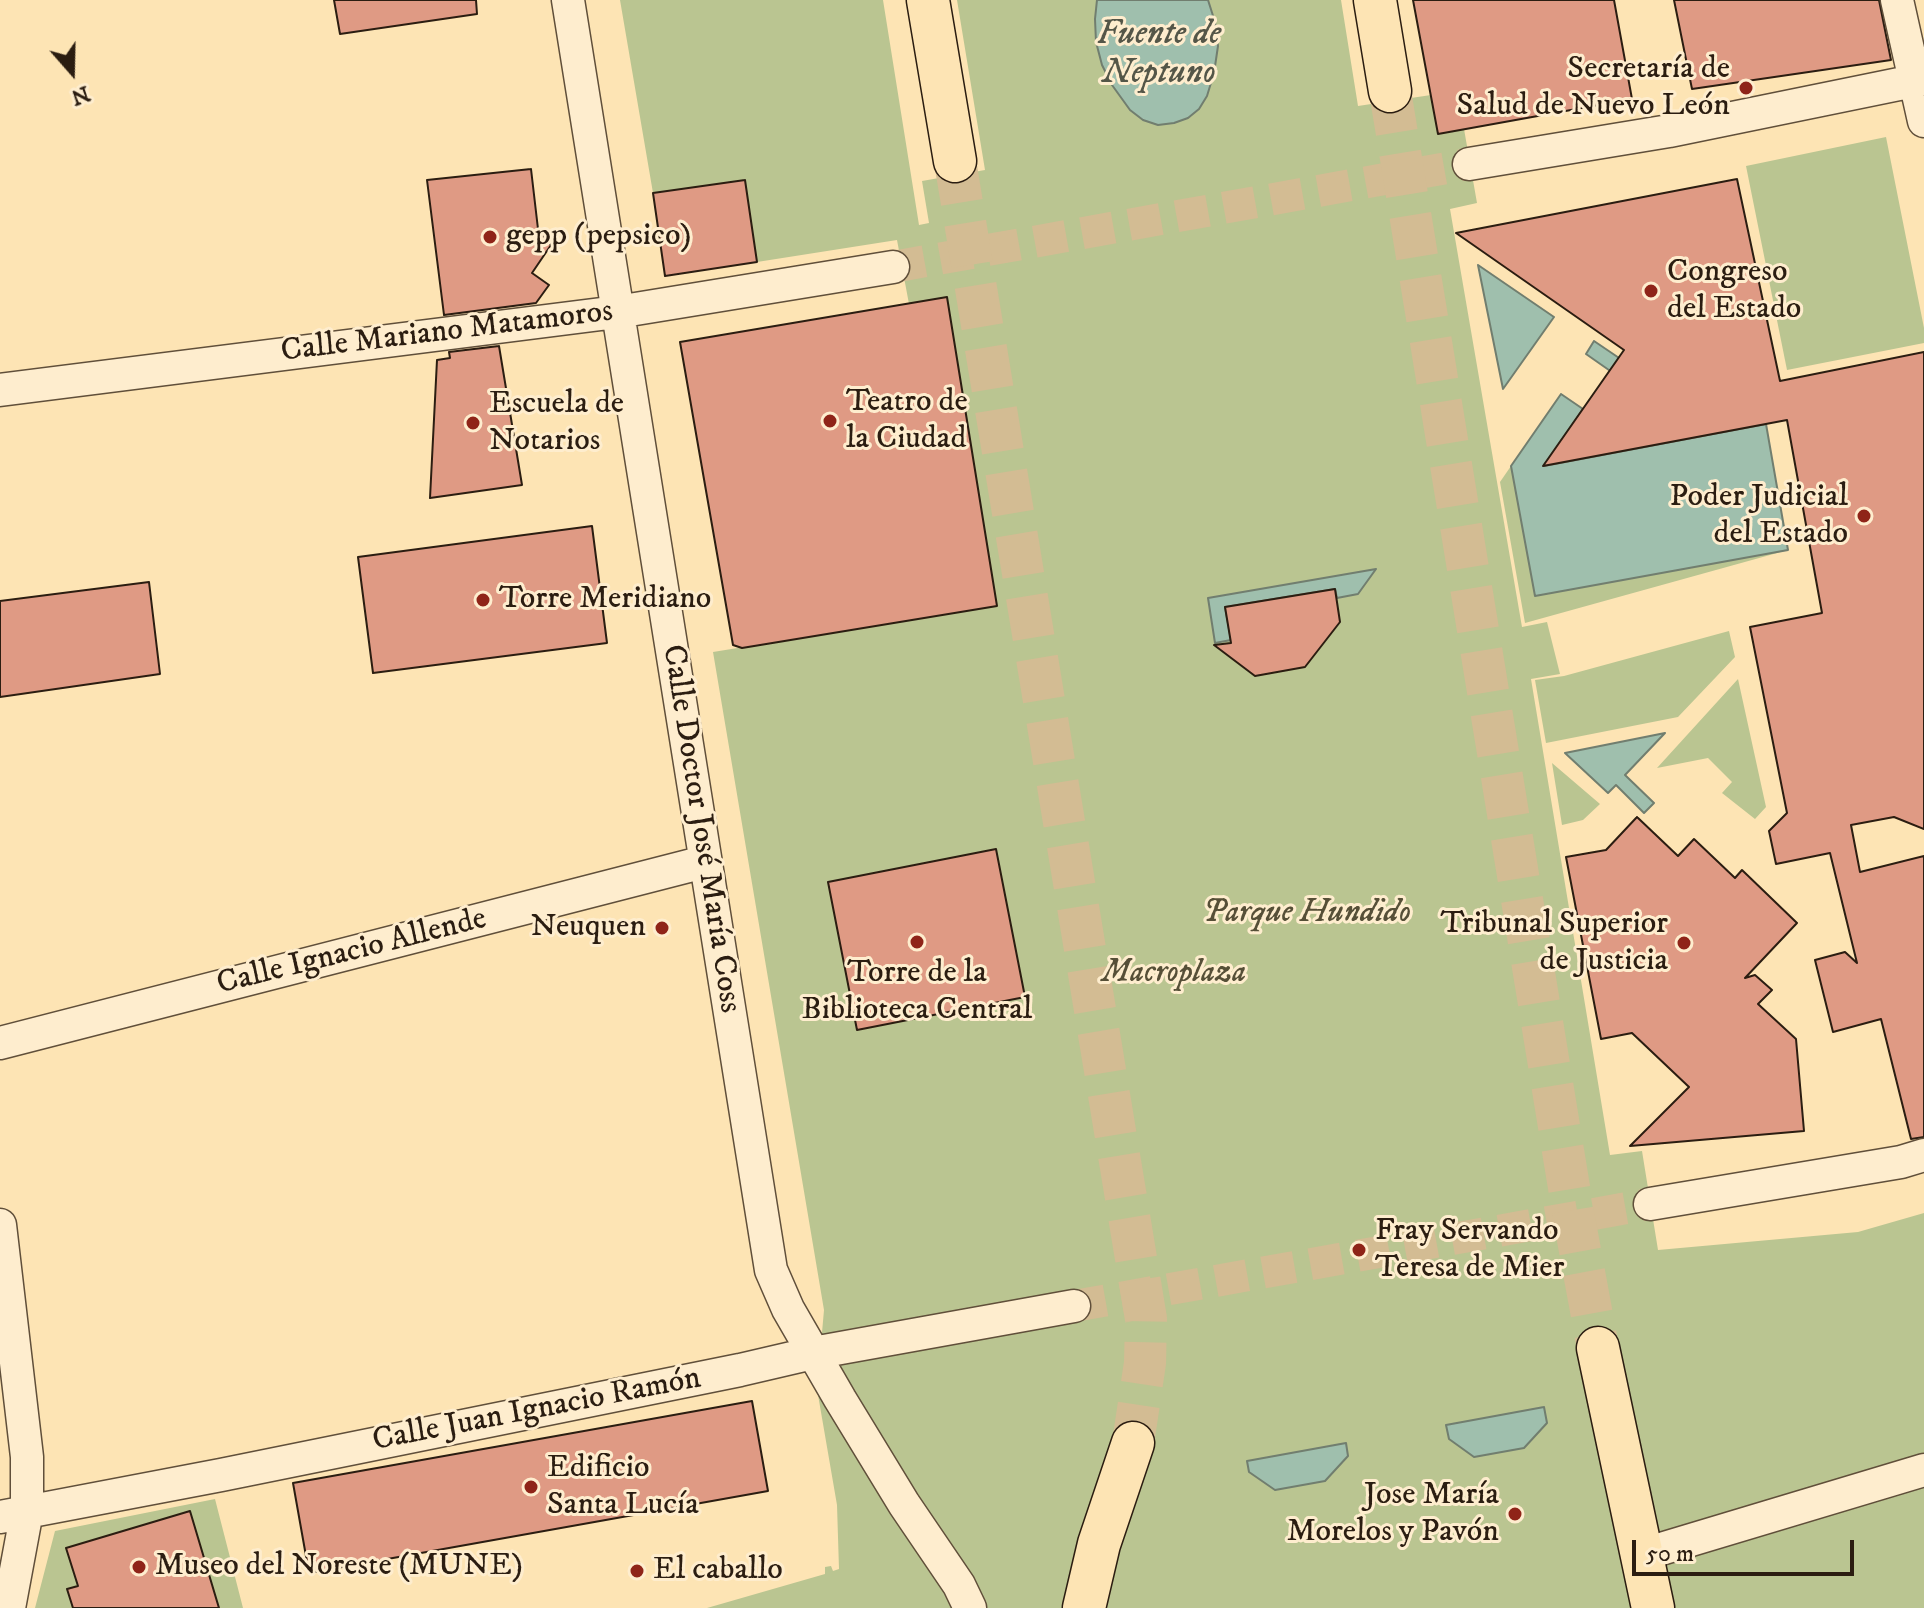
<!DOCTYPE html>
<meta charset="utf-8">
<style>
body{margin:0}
#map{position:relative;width:1924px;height:1608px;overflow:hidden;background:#fde4b4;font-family:"IM FELL DW Pica",serif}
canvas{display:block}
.north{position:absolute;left:32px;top:32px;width:80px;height:80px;-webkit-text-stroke:6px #feedce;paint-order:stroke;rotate:160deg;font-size:22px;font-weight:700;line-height:32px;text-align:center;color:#2b1d11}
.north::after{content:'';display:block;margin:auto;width:28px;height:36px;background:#2b1d11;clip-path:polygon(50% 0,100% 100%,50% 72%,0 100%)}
.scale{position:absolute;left:1632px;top:1540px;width:222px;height:36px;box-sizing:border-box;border:4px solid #2b1d11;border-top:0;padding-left:10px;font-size:24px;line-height:28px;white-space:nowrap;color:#2b1d11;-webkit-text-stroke:6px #feedce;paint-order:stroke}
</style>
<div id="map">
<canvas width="1924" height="1608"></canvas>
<div class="north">N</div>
<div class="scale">50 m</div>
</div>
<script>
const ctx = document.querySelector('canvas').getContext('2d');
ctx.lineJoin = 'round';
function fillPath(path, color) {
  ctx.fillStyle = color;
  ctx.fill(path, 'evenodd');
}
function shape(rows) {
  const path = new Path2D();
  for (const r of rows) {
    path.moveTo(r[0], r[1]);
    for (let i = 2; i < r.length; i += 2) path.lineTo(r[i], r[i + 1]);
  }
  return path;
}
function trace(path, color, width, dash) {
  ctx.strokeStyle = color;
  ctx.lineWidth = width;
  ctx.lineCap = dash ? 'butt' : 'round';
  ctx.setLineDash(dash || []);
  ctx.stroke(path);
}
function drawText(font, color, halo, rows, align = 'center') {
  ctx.font = font + ' "IM FELL DW Pica",serif';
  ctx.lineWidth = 6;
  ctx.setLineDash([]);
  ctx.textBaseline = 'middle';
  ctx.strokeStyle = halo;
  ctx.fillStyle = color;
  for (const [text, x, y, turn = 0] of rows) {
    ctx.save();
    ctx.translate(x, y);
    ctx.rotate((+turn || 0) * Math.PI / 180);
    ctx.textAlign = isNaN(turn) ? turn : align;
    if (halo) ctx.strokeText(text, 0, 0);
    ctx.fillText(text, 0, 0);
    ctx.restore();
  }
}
const green = shape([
 [620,0,883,0,919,225,929,223,922,181,985,170,957,0,1341,0,1358,106,1431,95,1464,129,1477,203,1450,209,1522,627,1547,622,1560,674,1531,679,1610,1155,1642,1151,1658,1250,1858,1232,1924,1213,1924,1608,707,1608,825,1574,825,1567,831,1566,833,1571,839,1569,837,1505,817,1389,824,1310,713,652,996,606,947,297,909,304,897,240,757,262,745,180,653,193],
 [1886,137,1924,328,1924,343,1787,370,1746,166],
 [1511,466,1535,596,1788,550,1525,623,1500,482],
 [1729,631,1735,657,1678,717,1546,743,1535,680,1564,676],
 [1738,679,1766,807,1755,819,1722,793,1732,782,1708,758,1657,768],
 [1552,763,1600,804,1583,820,1562,825],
 [215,1499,243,1608,35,1608,55,1531]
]);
const water = shape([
 [1097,0,1208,0,1215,22,1218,46,1214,73,1207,96,1199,109,1188,118,1174,123,1158,125,1143,120,1130,110,1112,85,1102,65,1096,42,1095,19,1097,0],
 [1478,265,1554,317,1503,389,1478,265],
 [1594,341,1625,362,1616,375,1586,354,1594,341],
 [1561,394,1583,409,1544,466,1766,424,1788,550,1535,596,1511,466,1561,394],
 [1376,569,1358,594,1337,598,1335,589,1225,607,1231,640,1215,643,1208,598,1376,569],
 [1665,733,1625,775,1654,803,1644,813,1616,785,1608,793,1565,753,1665,733],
 [1544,1407,1547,1423,1524,1448,1474,1457,1449,1439,1446,1425,1544,1407],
 [1346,1443,1348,1456,1325,1481,1275,1490,1249,1472,1247,1461,1346,1443]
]);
const building = shape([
 [334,0,476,0,477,14,340,34,334,0],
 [1413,0,1614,0,1632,99,1438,134,1413,0],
 [1674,0,1879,0,1891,60,1692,89,1674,0],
 [531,169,538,229,551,245,532,273,549,285,536,303,444,315,427,180,531,169],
 [1737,179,1780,381,1924,352,1924,829,1894,817,1851,825,1860,872,1924,856,1924,1137,1911,1139,1881,1019,1833,1032,1815,960,1845,952,1857,963,1830,853,1776,864,1769,831,1787,813,1750,627,1822,613,1787,420,1543,466,1624,350,1456,233,1737,179],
 [745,180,757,262,665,276,653,193,745,180],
 [947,297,997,606,742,648,733,645,680,342,947,297],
 [499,346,522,485,430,498,437,360,450,358,449,352,499,346],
 [592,526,607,643,373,673,358,557,592,526],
 [149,582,160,674,0,697,0,601,149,582],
 [1335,589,1340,622,1305,667,1255,676,1214,645,1231,643,1225,607,1335,589],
 [1637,817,1678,856,1694,839,1735,878,1742,870,1797,923,1745,978,1755,975,1772,990,1758,1004,1796,1039,1804,1131,1630,1146,1689,1087,1632,1033,1601,1039,1566,857,1606,850,1637,817],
 [996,849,1025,997,857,1030,828,882,996,849],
 [752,1401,768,1491,309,1573,293,1483,752,1401],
 [190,1511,219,1608,73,1608,67,1589,78,1586,66,1548,190,1511]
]);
const minorTunnel = shape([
 [893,267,1469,164],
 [1074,1306,1650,1204]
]);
const majorTunnel = shape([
 [1390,91,1574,1218,1598,1348],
 [955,161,1146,1319,1145,1363,1133,1443]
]);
const minor = shape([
 [568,0,771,1270,788,1309,840,1399,904,1504,959,1585,970,1608],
 [1897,0,1924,121],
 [1469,164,1669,131,1924,79],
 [0,390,617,312,893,267],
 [0,1043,704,862],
 [1650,1204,1901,1162,1924,1155],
 [0,1225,27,1457,27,1511,9,1608],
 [0,1517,221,1475,740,1370,813,1353,1074,1306],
 [1641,1555,1924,1470]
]);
const major = shape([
 [928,0,955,161],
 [1375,0,1390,91],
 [1598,1348,1653,1608],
 [1084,1608,1099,1544,1133,1443]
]);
const markers = [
 [1746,88,8,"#8f2418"],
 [490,237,8,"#8f2418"],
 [1651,291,8,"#8f2418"],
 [830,421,8,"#8f2418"],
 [473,423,8,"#8f2418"],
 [1864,516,8,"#8f2418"],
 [483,600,8,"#8f2418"],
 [662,928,8,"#8f2418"],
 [917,942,8,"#8f2418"],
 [1684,943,8,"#8f2418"],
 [1359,1250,8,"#8f2418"],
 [531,1487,8,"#8f2418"],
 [1515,1514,8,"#8f2418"],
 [139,1567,8,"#8f2418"],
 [637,1571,8,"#8f2418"]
];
const poiNames = [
 ["Secretaría de",1730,70,"right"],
 ["Salud de Nuevo León",1730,107,"right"],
 ["gepp (pepsico)",506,237],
 ["Congreso",1667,273],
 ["del Estado",1667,310],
 ["Teatro de",846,403],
 ["la Ciudad",846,440],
 ["Escuela de",489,405],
 ["Notarios",489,442],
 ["Poder Judicial",1848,498,"right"],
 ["del Estado",1848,535,"right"],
 ["Torre Meridiano",499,600],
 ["Tribunal Superior",1668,925,"right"],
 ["de Justicia",1668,962,"right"],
 ["Neuquen",646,928,"right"],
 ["Torre de la",917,974,"center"],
 ["Biblioteca Central",917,1011,"center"],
 ["Fray Servando",1375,1232],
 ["Teresa de Mier",1375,1269],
 ["Edificio",547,1469],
 ["Santa Lucía",547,1506],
 ["Jose María",1499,1496,"right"],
 ["Morelos y Pavón",1499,1533,"right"],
 ["Museo del Noreste (MUNE)",155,1567],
 ["El caballo",653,1571]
];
const streetNames = [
 ["Calle Mariano Matamoros",447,333,-7],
 ["Calle Doctor José María Coss",700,829,81],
 ["Calle Ignacio Allende",352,953,-14],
 ["Calle Juan Ignacio Ramón",537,1411,-11]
];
const parkNames = [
 ["Parque Hundido",1307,914],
 ["Macroplaza",1174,974]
];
const waterNames = [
 ["Fuente de",1159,36],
 ["Neptuno",1159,75]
];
fillPath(green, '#bac591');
fillPath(water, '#9fbfad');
trace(water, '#717e6f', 2);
fillPath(building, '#df9a84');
trace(building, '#2b1d11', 2);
trace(minorTunnel, '#d3bc93', 32, [32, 16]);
trace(majorTunnel, '#d3bc93', 42, [42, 21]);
trace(minor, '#604f3a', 35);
trace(major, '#2b1d11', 45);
trace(minor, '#feedce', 32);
trace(major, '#fde4b4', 42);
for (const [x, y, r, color] of markers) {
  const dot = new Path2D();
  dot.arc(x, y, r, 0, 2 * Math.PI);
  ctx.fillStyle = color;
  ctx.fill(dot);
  trace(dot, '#feedce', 3);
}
drawText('32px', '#2b1d11', '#feedce', poiNames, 'left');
drawText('32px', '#2b1d11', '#feedce', streetNames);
drawText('italic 32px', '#564f37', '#feedce', parkNames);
drawText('italic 34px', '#545648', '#feedce', waterNames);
</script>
